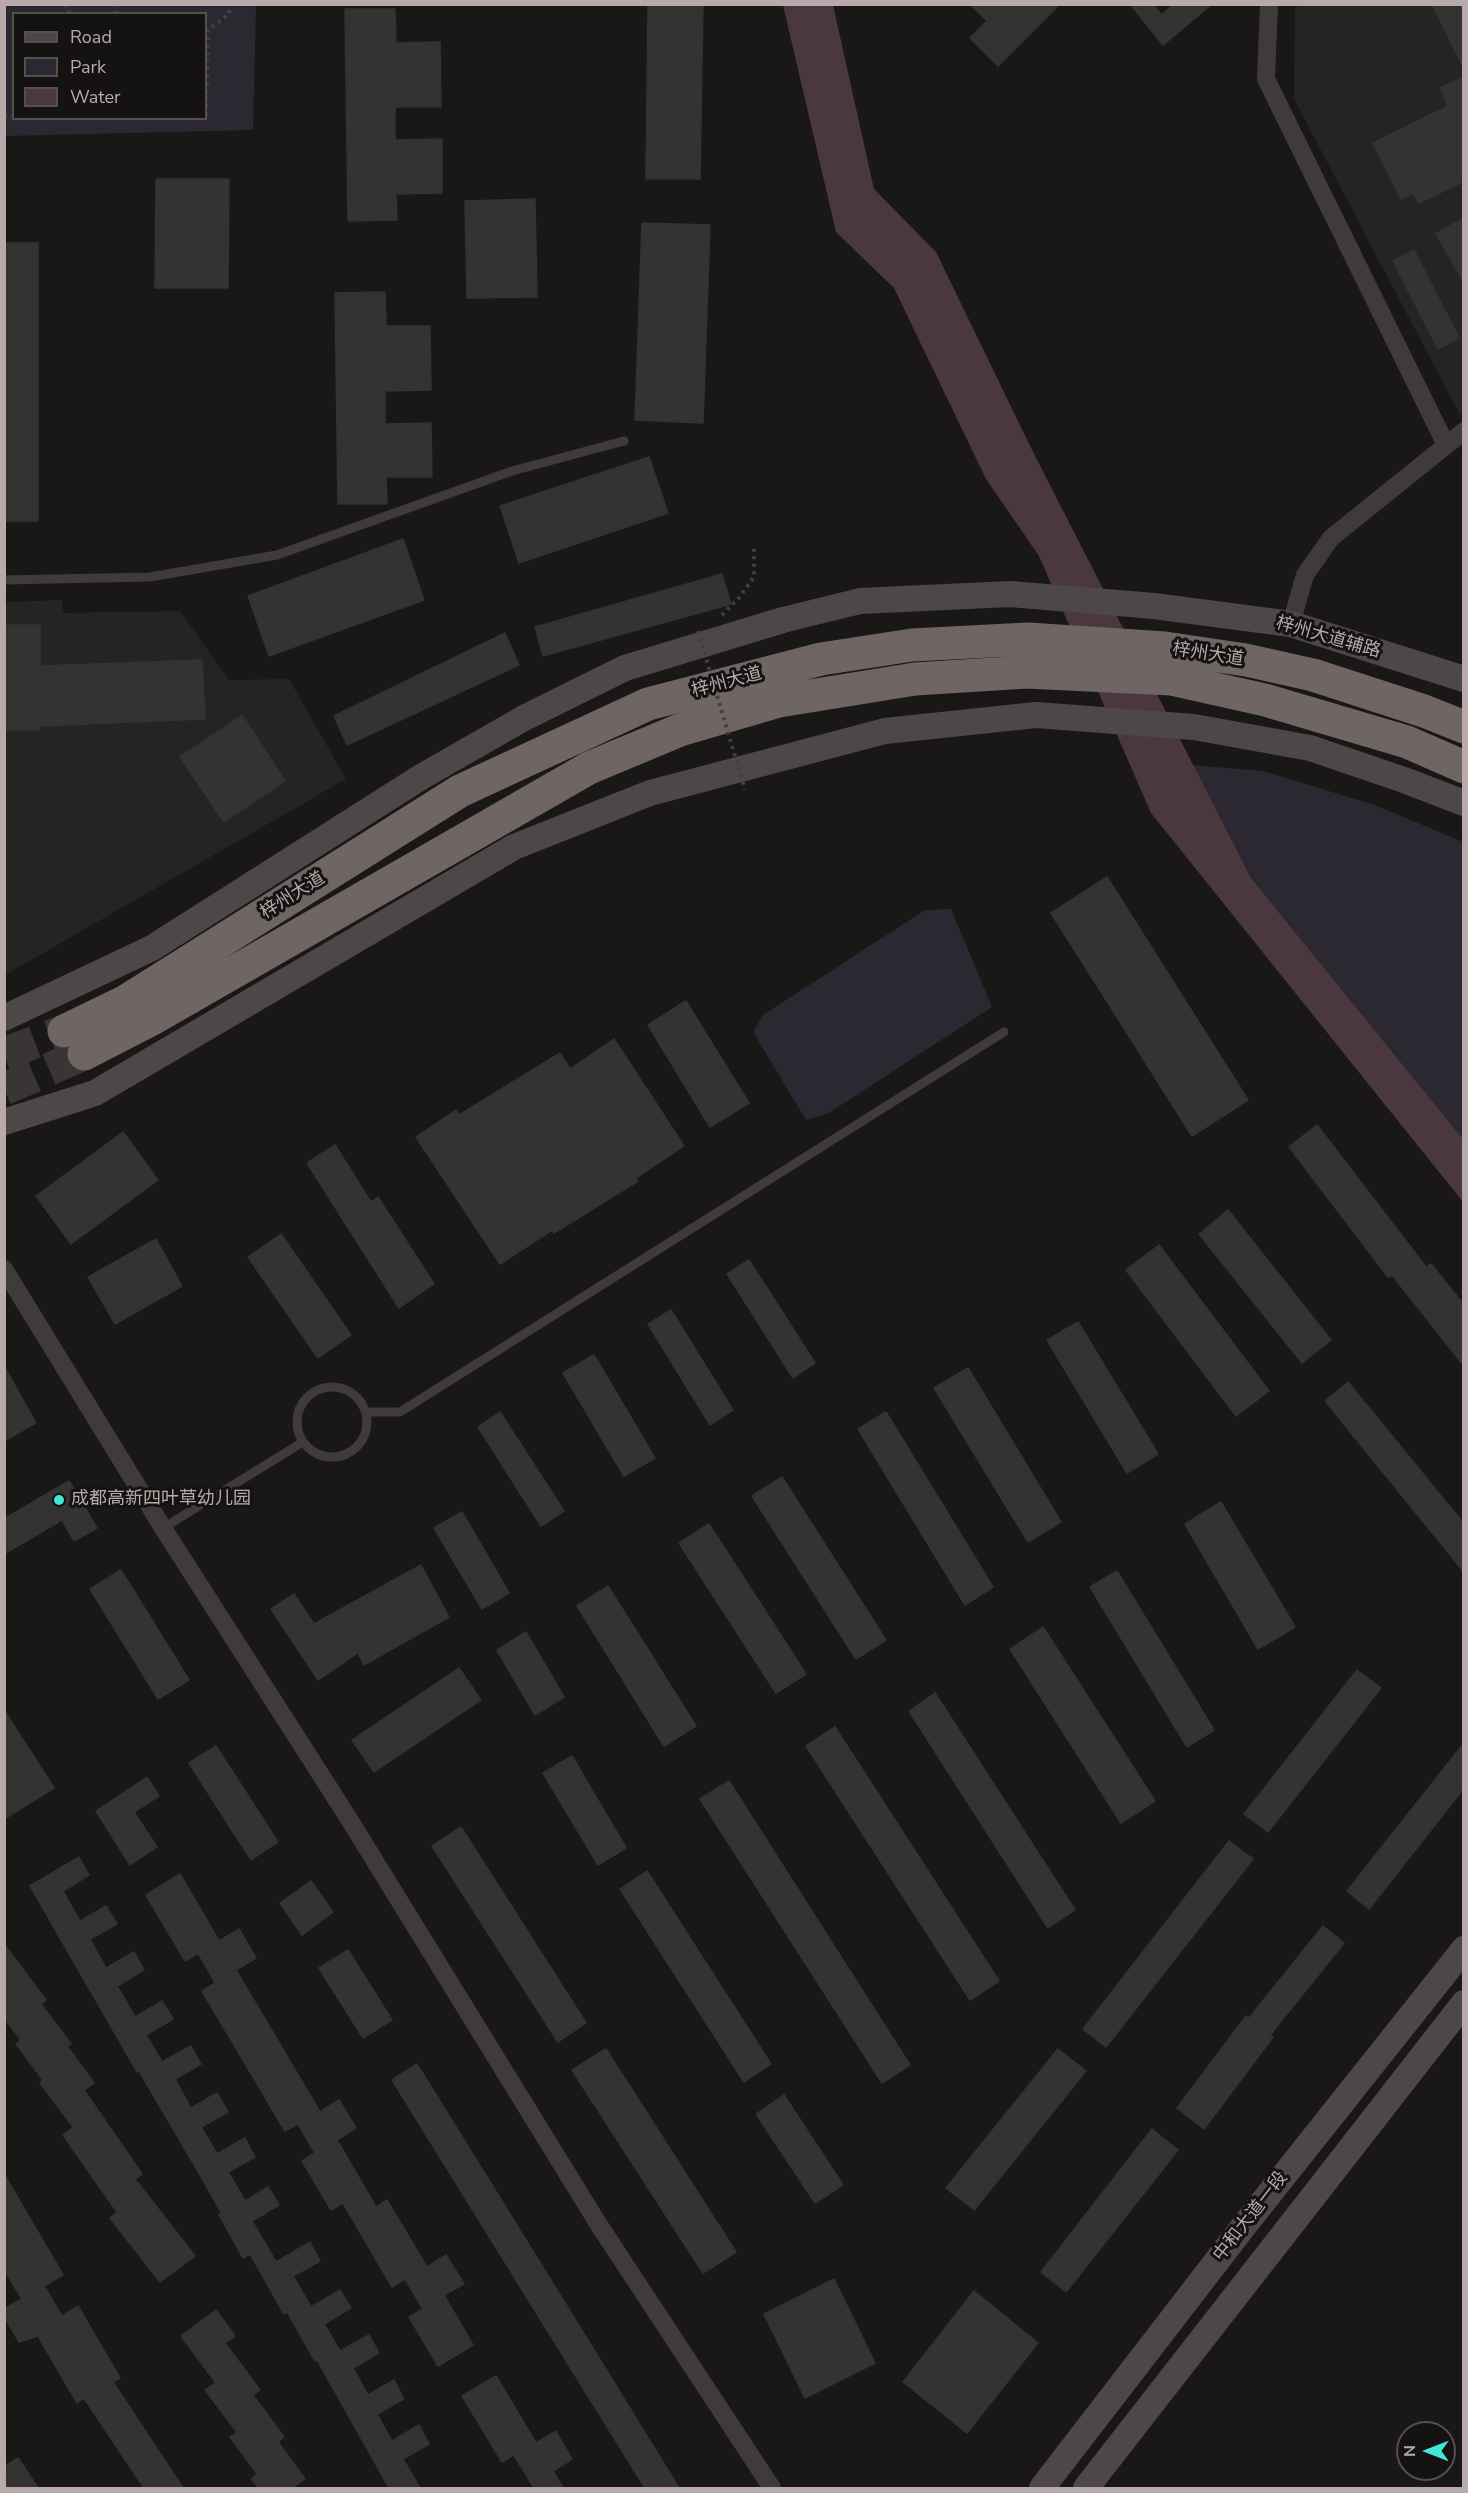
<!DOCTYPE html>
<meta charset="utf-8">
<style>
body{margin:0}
#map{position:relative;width:1468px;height:2493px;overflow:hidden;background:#191817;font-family:"Nunito Sans",sans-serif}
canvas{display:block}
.frame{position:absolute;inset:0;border:6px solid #b8aaab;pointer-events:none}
.legend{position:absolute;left:12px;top:12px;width:195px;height:108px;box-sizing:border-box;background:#141312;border:2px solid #564f4f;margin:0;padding:8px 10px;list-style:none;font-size:18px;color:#b8aaab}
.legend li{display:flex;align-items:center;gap:12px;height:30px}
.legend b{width:30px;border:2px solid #564f4f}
.north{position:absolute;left:1396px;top:2421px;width:60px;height:60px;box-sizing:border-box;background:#141312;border:2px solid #564f4f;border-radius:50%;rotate:270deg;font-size:16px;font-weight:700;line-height:24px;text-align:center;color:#b8aaab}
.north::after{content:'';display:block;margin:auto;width:21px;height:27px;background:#41e8d7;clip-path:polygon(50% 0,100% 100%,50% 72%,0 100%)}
</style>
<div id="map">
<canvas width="1468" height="2493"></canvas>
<div class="frame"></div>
<ul class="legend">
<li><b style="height:8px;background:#4e4747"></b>Road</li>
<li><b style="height:16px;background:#2b2831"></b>Park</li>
<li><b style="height:16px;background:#4a383e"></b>Water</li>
</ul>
<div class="north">N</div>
</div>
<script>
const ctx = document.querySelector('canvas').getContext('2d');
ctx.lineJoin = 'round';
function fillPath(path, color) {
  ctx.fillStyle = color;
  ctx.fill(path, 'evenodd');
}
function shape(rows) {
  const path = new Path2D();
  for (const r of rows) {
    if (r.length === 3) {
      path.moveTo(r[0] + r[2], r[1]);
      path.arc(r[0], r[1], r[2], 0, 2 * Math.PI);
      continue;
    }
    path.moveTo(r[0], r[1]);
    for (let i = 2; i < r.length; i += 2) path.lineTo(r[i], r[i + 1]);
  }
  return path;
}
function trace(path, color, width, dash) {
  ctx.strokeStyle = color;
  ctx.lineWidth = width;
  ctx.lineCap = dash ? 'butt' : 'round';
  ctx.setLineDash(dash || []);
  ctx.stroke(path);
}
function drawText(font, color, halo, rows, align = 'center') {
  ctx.font = font + ' "Nunito Sans","Noto Sans SC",sans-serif';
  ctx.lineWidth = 6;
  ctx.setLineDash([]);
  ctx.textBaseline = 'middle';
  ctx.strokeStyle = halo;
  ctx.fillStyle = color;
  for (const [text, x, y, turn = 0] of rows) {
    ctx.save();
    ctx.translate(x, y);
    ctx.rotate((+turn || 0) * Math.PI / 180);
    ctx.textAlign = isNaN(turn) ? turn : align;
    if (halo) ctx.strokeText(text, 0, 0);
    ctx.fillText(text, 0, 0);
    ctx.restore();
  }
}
const built = shape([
 [1299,5,1463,5,1464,412,1460,415,1294,99,1295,9],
 [62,600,63,613,180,611,229,680,289,679,346,779,5,975,4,602]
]);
const green = shape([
 [4,5,256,5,253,130,5,136],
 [14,14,206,14,206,118,14,118],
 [1192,765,1263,771,1375,805,1463,842,1463,1139,1251,878],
 [951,909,992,1007,829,1113,806,1120,753,1032,763,1015,925,910]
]);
const water = shape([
 [783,5,833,5,874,189,936,252,1032,450,1251,878,1463,1139,1463,1202,1151,813,1039,556,986,479,894,288,836,232]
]);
const building = shape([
 [648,4,703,4,700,179,646,179,648,4],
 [970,4,1060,4,998,66,970,38,987,21,970,4],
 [1130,4,1153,4,1162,15,1174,4,1212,4,1163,45,1130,4],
 [1432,4,1464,4,1464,69,1432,4],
 [345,9,395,9,396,43,440,42,441,107,395,107,395,140,442,139,442,193,396,194,397,220,348,221,345,9],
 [1464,77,1464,181,1419,203,1413,193,1401,199,1373,143,1448,106,1440,88,1464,77],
 [156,179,229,179,228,288,155,288,156,179],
 [535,199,537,297,467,298,465,201,535,199],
 [1464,218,1464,282,1436,234,1464,218],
 [642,223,710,225,703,423,635,420,642,223],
 [4,243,38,243,38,521,4,521,4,243],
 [1414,250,1459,338,1438,349,1393,261,1414,250],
 [385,292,386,326,430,326,431,390,385,391,385,424,431,423,432,477,386,477,387,504,338,504,335,293,385,292],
 [649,457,668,513,519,563,500,506,649,457],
 [403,539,424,600,269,656,248,596,403,539],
 [722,574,731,604,543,656,535,627,722,574],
 [4,625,40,625,40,666,202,660,205,719,40,726,40,730,4,730,4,625],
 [505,633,519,665,347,745,334,716,505,633],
 [242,715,285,781,224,822,180,757,242,715],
 [1107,877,1248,1100,1192,1136,1051,913,1107,877],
 [686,1001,749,1103,710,1127,648,1025,686,1001],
 [614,1039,684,1146,636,1178,638,1181,554,1233,552,1230,500,1264,416,1137,456,1110,459,1115,560,1053,570,1069,614,1039],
 [1317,1125,1426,1267,1431,1264,1464,1305,1464,1366,1392,1275,1388,1277,1289,1147,1317,1125],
 [123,1132,158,1180,71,1244,36,1196,123,1132],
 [335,1145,371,1202,378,1197,434,1284,399,1308,307,1163,335,1145],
 [1228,1210,1331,1340,1302,1363,1199,1234,1228,1210],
 [281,1234,351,1335,318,1358,248,1257,281,1234],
 [156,1239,182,1286,115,1324,88,1277,156,1239],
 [1159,1245,1269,1391,1236,1416,1126,1270,1159,1245],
 [749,1260,815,1363,793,1378,727,1274,749,1260],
 [671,1310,733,1410,710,1425,648,1324,671,1310],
 [1078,1322,1158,1454,1127,1473,1047,1340,1078,1322],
 [594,1355,655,1458,624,1476,563,1373,594,1355],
 [4,1366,36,1423,4,1441,4,1366],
 [968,1368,1061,1522,1028,1542,934,1388,968,1368],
 [1348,1382,1464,1524,1464,1572,1325,1401,1348,1382],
 [500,1412,564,1511,541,1526,478,1427,500,1412],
 [886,1412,993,1587,965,1605,858,1429,886,1412],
 [782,1477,886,1640,856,1659,752,1496,782,1477],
 [69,1481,97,1528,74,1541,62,1520,4,1554,4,1519,69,1481],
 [1221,1502,1295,1627,1258,1649,1185,1524,1221,1502],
 [462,1512,509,1593,482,1609,434,1528,462,1512],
 [709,1524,806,1674,776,1693,679,1543,709,1524],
 [421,1565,449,1617,364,1665,358,1653,318,1680,271,1609,294,1594,314,1624,421,1565],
 [121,1570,189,1680,158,1699,90,1589,121,1570],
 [1117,1571,1214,1730,1187,1747,1090,1587,1117,1571],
 [608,1586,696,1726,664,1746,577,1606,608,1586],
 [1043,1627,1155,1801,1121,1823,1010,1649,1043,1627],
 [526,1632,564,1697,535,1715,497,1650,526,1632],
 [459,1668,481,1700,374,1772,352,1740,459,1668],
 [1357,1670,1381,1688,1268,1832,1244,1814,1357,1670],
 [935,1693,1075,1910,1048,1928,909,1711,935,1693],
 [4,1710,54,1788,4,1819,4,1710],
 [835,1727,999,1981,970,2000,806,1746,835,1727],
 [1464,1743,1464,1788,1369,1909,1347,1891,1464,1743],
 [216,1746,278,1842,251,1860,189,1763,216,1746],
 [572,1756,626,1848,598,1865,543,1773,572,1756],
 [147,1777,159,1796,134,1812,157,1847,130,1865,96,1811,147,1777],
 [729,1781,910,2065,882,2083,700,1799,729,1781],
 [461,1827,586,2023,558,2042,432,1846,461,1827],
 [1229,1841,1253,1859,1106,2047,1083,2029,1229,1841],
 [79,1857,89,1875,63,1891,80,1921,106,1906,117,1924,90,1939,106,1968,134,1952,144,1970,117,1986,135,2017,162,2001,173,2019,146,2035,162,2062,191,2046,201,2064,175,2079,191,2108,217,2093,228,2112,201,2127,217,2154,245,2138,255,2157,228,2172,245,2201,268,2187,279,2205,252,2221,276,2262,310,2242,320,2261,293,2276,311,2307,340,2290,351,2308,324,2324,340,2351,369,2335,379,2353,353,2368,368,2395,394,2380,404,2399,377,2414,392,2441,419,2425,429,2444,403,2459,420,2488,389,2488,317,2360,315,2361,287,2312,284,2314,250,2254,243,2258,219,2215,222,2214,193,2163,139,2071,137,2072,30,1886,79,1857],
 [647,1871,771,2064,744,2082,620,1889,647,1871],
 [180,1874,219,1941,239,1929,256,1958,236,1970,320,2112,339,2100,356,2128,337,2140,376,2207,387,2200,427,2267,446,2255,464,2284,444,2295,473,2345,438,2366,409,2317,423,2309,405,2279,392,2287,343,2203,331,2210,302,2161,315,2153,298,2124,285,2131,202,1991,215,1983,198,1953,185,1961,146,1895,180,1874],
 [311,1881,333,1912,302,1935,280,1903,311,1881],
 [1323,1926,1344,1943,1270,2035,1273,2037,1204,2129,1177,2108,1246,2016,1249,2018,1323,1926],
 [4,1944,46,2000,41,2004,71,2044,67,2046,94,2083,84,2090,142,2174,135,2179,195,2256,160,2282,110,2218,117,2212,63,2135,73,2127,40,2083,43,2080,16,2044,21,2040,4,2018,4,1944],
 [348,1950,392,2020,363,2038,319,1968,348,1950],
 [606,2049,736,2252,703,2273,572,2070,606,2049],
 [1058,2049,1086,2071,974,2210,946,2188,1058,2049],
 [417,2064,575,2319,679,2488,645,2488,392,2080,417,2064],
 [784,2095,843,2185,815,2203,756,2114,784,2095],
 [1152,2129,1178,2150,1066,2292,1041,2272,1152,2129],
 [4,2174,63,2275,44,2286,62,2316,78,2306,120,2378,113,2382,183,2488,144,2488,84,2398,77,2403,38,2336,19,2342,4,2316,4,2309,22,2299,4,2269,4,2174],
 [834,2279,875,2363,805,2398,764,2314,834,2279],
 [974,2291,1038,2343,967,2433,903,2382,974,2291],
 [216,2310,235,2336,225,2343,260,2390,253,2395,284,2437,278,2442,305,2479,292,2488,259,2488,251,2479,257,2474,230,2437,237,2432,205,2390,216,2383,181,2336,216,2310],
 [496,2376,536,2443,556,2431,572,2459,553,2471,563,2488,534,2488,514,2455,502,2462,462,2396,496,2376],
 [18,2458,38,2488,4,2488,4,2467,18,2458]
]);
const highwayTunnel = shape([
 [4,1054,64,1031],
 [4,1089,84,1054]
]);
const path = shape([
 [65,4,70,14],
 [115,14,115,4],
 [206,115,208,30,229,14,230,4],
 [4,117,14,116],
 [722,615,738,599,754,577,754,546]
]);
const lane = shape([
 [4,580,150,577,277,555,512,471,624,441],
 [332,1422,35],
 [367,1412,400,1412,1004,1032],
 [163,1528,303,1442]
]);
const street = shape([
 [1269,4,1266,79,1446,445],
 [1291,624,1305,575,1331,538,1464,431],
 [4,1269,163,1528,349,1819,599,2225,772,2488]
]);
const secondary = shape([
 [4,1018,152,948,421,777,524,718,625,668,783,620,860,601,1010,594,1154,606,1291,624,1464,679],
 [4,1122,95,1093,514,847,650,793,885,731,1036,715,1194,727,1310,748,1404,780,1464,803],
 [1042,2488,1243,2227,1464,1949],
 [1086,2488,1464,2003]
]);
const highway = shape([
 [64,1031,126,1001,460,791,648,704,821,659,912,645,1028,639,1165,648,1246,660,1313,675,1424,711,1464,727],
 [84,1054,154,1018,589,768,680,730,779,701,915,679,1027,672,1171,679,1265,700,1407,742,1464,767]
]);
const pathBridge = shape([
 [698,631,745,790]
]);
const markers = [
 [59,1500,6,"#41e8d7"]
];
const streetNames = [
 ["梓州大道辅路",1328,638,16],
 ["梓州大道",1208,655,9],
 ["梓州大道",727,683,-15],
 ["梓州大道",293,896,-32],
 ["中和大道一段",1251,2217,-52]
];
const poiNames = [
 ["成都高新四叶草幼儿园",71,1500]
];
fillPath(built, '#262423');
fillPath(green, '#2b2831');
fillPath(water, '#4a383e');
fillPath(building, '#353332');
trace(building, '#353231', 1.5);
trace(highwayTunnel, '#393535', 33, [33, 16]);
trace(path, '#453f3f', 4, [3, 4.5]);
trace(lane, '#403b3b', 9);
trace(street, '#403b3b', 18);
trace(secondary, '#4e4747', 26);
trace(highway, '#6f6565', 33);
trace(pathBridge, '#453f3f', 4, [3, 4.5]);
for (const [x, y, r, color] of markers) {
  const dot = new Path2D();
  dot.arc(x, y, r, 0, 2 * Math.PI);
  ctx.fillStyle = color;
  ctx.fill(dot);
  trace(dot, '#141312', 2);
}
drawText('18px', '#b8aaab', '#141312', streetNames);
drawText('18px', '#b8aaab', '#141312', poiNames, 'left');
</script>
